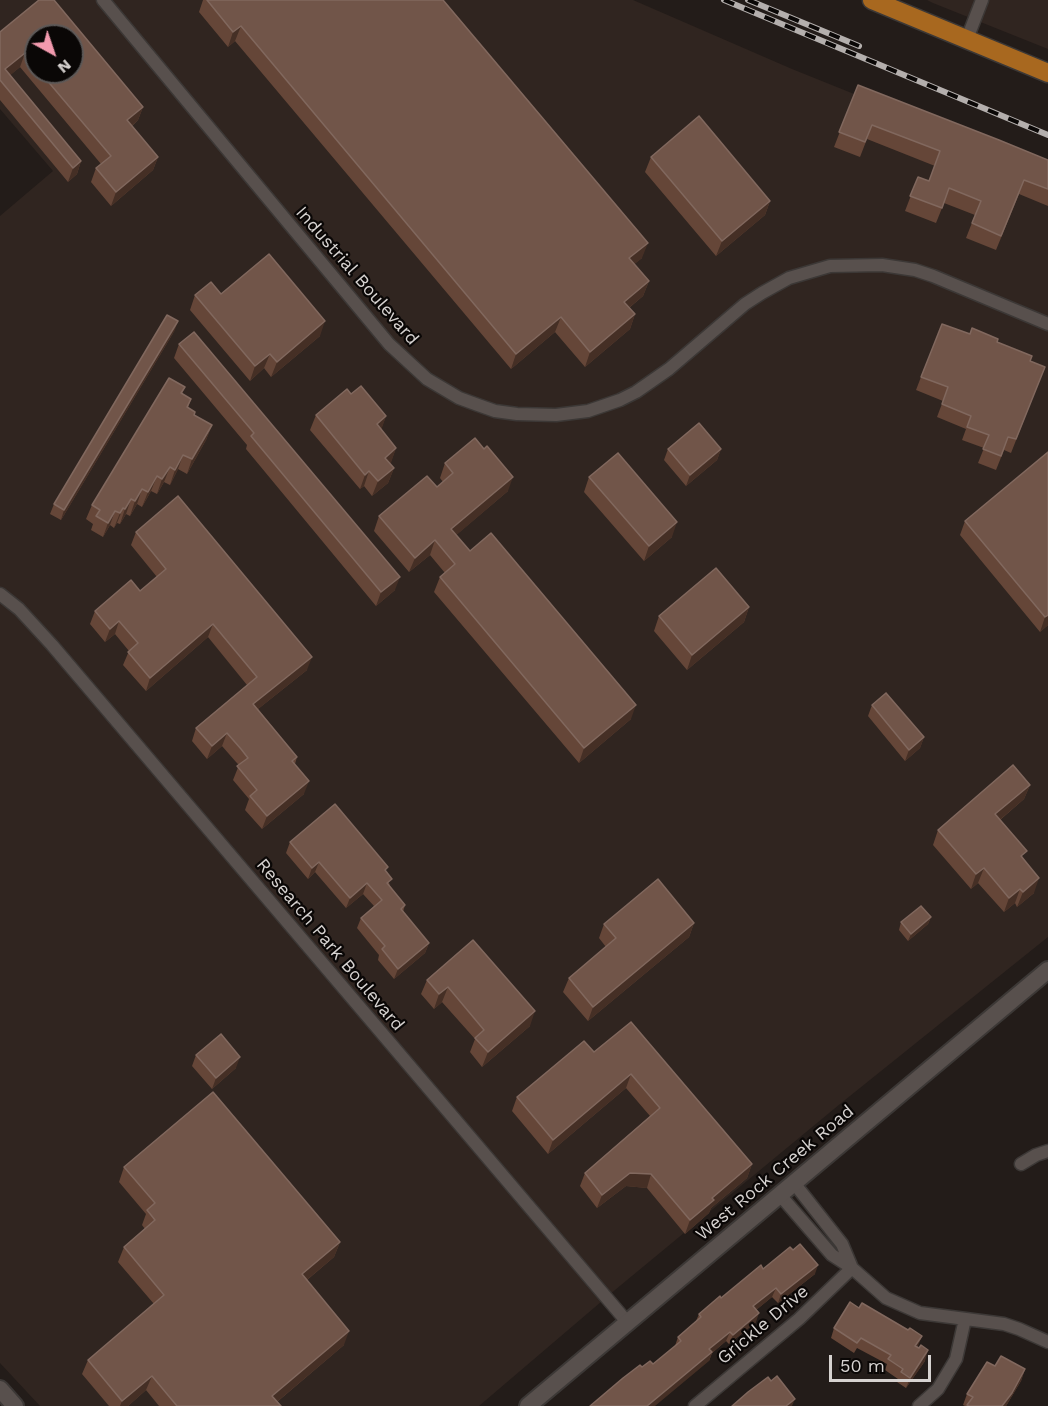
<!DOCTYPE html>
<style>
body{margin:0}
#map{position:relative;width:1048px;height:1406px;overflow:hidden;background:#231c19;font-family:"Work Sans",sans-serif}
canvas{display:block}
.north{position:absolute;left:24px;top:24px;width:60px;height:60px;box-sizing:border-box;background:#0a0706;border:2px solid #5c5857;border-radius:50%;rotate:140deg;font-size:16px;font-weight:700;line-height:24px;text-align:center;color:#d6d2d0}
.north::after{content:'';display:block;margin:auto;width:21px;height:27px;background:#f29aae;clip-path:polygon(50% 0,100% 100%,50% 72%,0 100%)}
.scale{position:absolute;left:829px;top:1355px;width:102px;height:27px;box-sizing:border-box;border:3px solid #d6d2d0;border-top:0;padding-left:8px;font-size:18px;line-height:21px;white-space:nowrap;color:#d6d2d0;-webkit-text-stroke:4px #0a0706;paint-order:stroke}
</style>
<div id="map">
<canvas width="1048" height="1406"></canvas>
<div class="north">N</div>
<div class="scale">50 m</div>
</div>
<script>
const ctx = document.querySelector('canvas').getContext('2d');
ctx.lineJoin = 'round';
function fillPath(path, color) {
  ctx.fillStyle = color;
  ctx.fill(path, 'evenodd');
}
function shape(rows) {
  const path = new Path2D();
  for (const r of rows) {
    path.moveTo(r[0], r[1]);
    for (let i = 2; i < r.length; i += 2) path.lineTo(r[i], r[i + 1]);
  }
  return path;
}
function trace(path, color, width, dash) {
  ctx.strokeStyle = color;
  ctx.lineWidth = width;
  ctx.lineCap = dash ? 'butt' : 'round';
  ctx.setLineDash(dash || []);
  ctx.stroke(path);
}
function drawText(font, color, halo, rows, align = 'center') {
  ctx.font = font + ' "Work Sans",sans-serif';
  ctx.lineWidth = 4.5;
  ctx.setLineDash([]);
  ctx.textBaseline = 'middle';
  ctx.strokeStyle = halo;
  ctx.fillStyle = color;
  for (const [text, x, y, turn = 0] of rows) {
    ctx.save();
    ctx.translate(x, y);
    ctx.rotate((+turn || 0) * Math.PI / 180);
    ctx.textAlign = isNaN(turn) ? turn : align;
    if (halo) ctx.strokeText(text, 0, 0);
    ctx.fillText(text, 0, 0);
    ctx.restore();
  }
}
const built = shape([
 [0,0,633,0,792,69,1048,172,1048,937,840,1104,615,1290,479,1406,40,1406,0,1363,0,216,53,171,0,109],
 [36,36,72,36,72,72,36,72],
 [927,0,1048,0,1048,49,933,3]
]);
const street = shape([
 [103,0,389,344,427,379,459,398,478,405,495,411,517,414,556,415,588,411,620,400,636,392,669,369,745,304,762,293,789,278,830,266,882,265,915,270,933,276,1048,324],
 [967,39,982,0],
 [0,594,19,609,52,645,628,1323],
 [1021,1164,1036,1155,1048,1151],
 [794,1183,842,1244,852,1268],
 [780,1195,832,1255,852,1268,886,1298,920,1313,1004,1324,1019,1329,1048,1342],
 [695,1406,799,1319,852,1268],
 [919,1406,938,1389,956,1359,965,1319]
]);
const secondary = shape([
 [0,1389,15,1406],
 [528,1406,1048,970]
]);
const primary = shape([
 [872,0,1048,73]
]);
const rail = shape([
 [724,0,1048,135],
 [748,0,859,46]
]);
const wall = shape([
 [39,0,54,0,143,107,138,120,132,126,158,157,153,170,111,206,91,182,96,168,101,164,20,67,10,75,81,161,77,174,68,182,0,100,0,32],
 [36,36,72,36,72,72,36,72],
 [203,0,443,0,642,258,634,264,649,281,643,296,629,308,635,314,630,329,585,367,555,332,511,369,235,41,228,47,199,12],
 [858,85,1048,160,1048,206,1019,194,996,250,966,238,975,215,944,203,936,223,905,211,918,177,929,181,935,166,867,139,860,157,834,147],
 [651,157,770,201,765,215,716,256,645,172],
 [221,294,320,336,271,377,264,368,250,381,190,310,195,295],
 [175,330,61,520,50,514,54,504],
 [970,334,997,342,1030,362,1045,367,1011,453,1004,450,996,470,978,463,984,448,962,440,966,429,937,417,943,401,916,390,921,377],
 [179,344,395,590,376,606,246,449,247,445,174,358],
 [185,387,182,394,191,399,188,408,194,415,212,425,206,440,187,474,178,469,170,485,164,482,157,494,151,491,142,507,137,504,130,516,126,514,120,524,117,523,114,528,110,525,103,537,91,530,93,524,86,519,92,505],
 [351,394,386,416,381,429,396,448,390,464,394,468,388,483,372,496,364,486,360,489,310,430,316,415],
 [668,449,721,449,717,460,686,486,664,460],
 [1048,452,1048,625,1040,632,960,535,965,521],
 [445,463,508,491,456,535,470,551,631,719,579,763,434,592,440,577,445,573,430,555,409,572,374,531,379,516,437,487,443,482,440,478],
 [589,477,672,537,644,561,584,492],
 [136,532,307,670,258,709,297,757,295,764,304,794,262,829,245,810,249,799,233,780,239,765,236,762,222,746,207,759,192,741,196,728,247,685,208,637,146,691,123,665,129,651,115,634,105,642,90,624,95,611,140,591,157,577,131,545],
 [749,607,744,622,687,670,654,631,659,616],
 [872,705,924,737,920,748,905,761,868,716],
 [1030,785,1024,799,1000,820,1024,859,1034,893,1017,907,1015,903,1004,912,978,883,971,889,933,845,938,830],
 [290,842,386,872,390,886,405,905,403,912,429,943,425,953,394,979,378,960,379,955,357,928,361,918,374,906,363,894,346,908,315,872,308,879,286,853],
 [931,917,928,924,908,941,899,930,901,922],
 [694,923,689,937,588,1021,563,992,569,978,606,947,599,938,604,924],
 [473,940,530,1026,482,1067,470,1052,475,1039,442,1002,434,1009,421,994,427,980],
 [631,1022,752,1164,747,1178,711,1208,709,1213,685,1234,647,1188,626,1186,597,1208,580,1186,585,1173,650,1116,626,1088,548,1154,512,1111,517,1097,594,1052],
 [196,1055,236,1068,212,1089,192,1066],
 [124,1167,340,1242,334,1257,307,1280,344,1345,277,1402,281,1406,159,1406,146,1390,128,1406,109,1406,82,1374,88,1360,154,1304,118,1262,124,1247,145,1229,142,1225,146,1214,119,1182],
 [763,1269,815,1274,778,1303,772,1297,756,1310,756,1322,729,1344,726,1341,712,1353,709,1361,642,1367,653,1364,675,1346,678,1337,696,1321,699,1314],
 [859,1308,922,1336,917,1347,925,1361,906,1388,897,1382,898,1379,885,1370,887,1364,857,1348,854,1353,831,1338,834,1328],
 [995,1366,1025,1369,1021,1381,1006,1406,965,1406,963,1405,967,1394]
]);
const shadedWall = shape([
 [241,26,235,41,228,47,233,32],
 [25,53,20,67,1,83,5,69],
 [143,107,138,120,122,134,127,120],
 [158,157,153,170,111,206,116,192],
 [81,161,77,174,68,182,73,168],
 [770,201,765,215,716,256,722,241],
 [648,243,642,258,624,273,629,258],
 [649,281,643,296,619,316,624,302],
 [635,314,630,329,585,367,590,352],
 [561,317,555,332,511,369,516,354],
 [178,321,175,330,61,520,64,510],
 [325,321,320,336,271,377,277,362],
 [270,354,264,368,250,381,255,366],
 [386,416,381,431,377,424],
 [212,425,206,440,187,474,192,459],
 [396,448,391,463,380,472,385,458],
 [721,449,717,460,686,486,690,475],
 [183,455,178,469,170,485,175,470],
 [170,467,164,482,157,494,162,479],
 [394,468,388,483,372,496,378,481],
 [369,471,364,486,360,489,365,475],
 [157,476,151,491,142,507,148,492],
 [513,477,508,491,446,544,451,529],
 [142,489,137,504,130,516,135,501],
 [131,499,126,514,120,524,125,509],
 [123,508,117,523,114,528,120,513],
 [115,511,110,525,103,537,108,523],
 [677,522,672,537,644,561,649,546],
 [435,540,430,555,409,572,415,558],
 [400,577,395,590,376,606,381,592],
 [749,607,744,622,687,670,692,655],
 [1048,615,1048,625,1040,632,1045,617],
 [119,621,115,634,105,642,110,629],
 [213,624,208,637,146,691,150,678],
 [312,657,307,670,248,717,253,704],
 [636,705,631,719,579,763,584,748],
 [227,733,222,746,207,759,212,746],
 [924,737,920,748,905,761,909,750],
 [309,781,304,794,262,829,267,816],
 [1030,785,1024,799,989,829,995,814],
 [319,862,315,872,308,879,312,868],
 [984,868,978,883,971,889,976,874],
 [1039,878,1034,893,1017,907,1023,892],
 [367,883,363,894,346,908,350,898],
 [1020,889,1015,903,1004,912,1009,898],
 [931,917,928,924,908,941,911,934],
 [694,923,689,937,588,1021,593,1007],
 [429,943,425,953,394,979,398,969],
 [448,987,442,1002,434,1009,439,994],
 [535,1011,530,1026,482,1067,488,1052],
 [240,1057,236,1068,212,1089,216,1078],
 [631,1074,626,1088,548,1154,553,1140],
 [752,1164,747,1178,711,1208,709,1213,685,1234,690,1220,712,1198],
 [630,1173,651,1174,647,1188,626,1186,597,1208,602,1195],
 [340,1242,334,1257,296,1289,302,1274],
 [818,1265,815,1274,778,1303,781,1294],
 [776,1288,772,1297,750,1315,753,1306],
 [759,1313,756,1322,729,1344,733,1335],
 [349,1331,344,1345,272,1406,272,1396],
 [730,1332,726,1341,712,1353,709,1361,655,1406,647,1406,709,1349],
 [922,1336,918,1346,911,1356,915,1346],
 [928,1350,925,1361,906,1388,910,1378],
 [1025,1369,1021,1381,1006,1406,1002,1406],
 [152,1376,146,1390,128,1406,120,1406,122,1401],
 [795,1399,792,1406,786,1406]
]);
const building = shape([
 [39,0,54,0,143,107,127,120,158,157,116,192,96,168,111,156,40,72,72,72,72,36,36,36,36,67,25,53,5,69,81,161,73,168,0,80,0,32,39,0],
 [207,0,443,0,648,243,629,258,649,281,624,302,635,314,590,352,561,317,516,354,241,26,233,32,207,0],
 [858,85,999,140,1048,160,1048,189,1024,180,1001,236,972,223,981,201,949,188,942,208,910,196,918,177,929,181,940,151,872,125,865,142,839,132,858,85],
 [699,116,770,201,722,241,651,157,699,116],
 [269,254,325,321,277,362,270,354,255,366,195,295,211,282,221,294,269,254],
 [167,315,178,321,64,510,54,504,167,315],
 [942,324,970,334,972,328,998,339,997,342,1032,356,1030,361,1045,367,1016,439,1008,437,1001,456,983,449,989,435,967,427,971,416,942,404,948,387,921,377,942,324],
 [194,332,400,577,381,592,251,436,254,433,179,344,194,332],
 [169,378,185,387,181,393,191,399,187,407,195,412,194,415,212,425,192,459,183,455,175,470,170,467,162,479,157,476,148,492,142,489,135,501,131,499,125,509,123,508,120,513,115,511,108,523,96,516,100,510,92,505,169,378],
 [361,386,386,416,377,424,396,448,385,458,394,468,378,481,369,471,365,475,316,415,347,389,351,394,361,386],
 [699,423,721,449,690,475,668,449,699,423],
 [475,438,484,449,487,446,513,477,451,529,470,551,491,533,636,705,584,748,440,577,455,564,435,540,415,558,379,516,427,476,437,487,453,473,445,463,475,438],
 [1048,452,1048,615,1045,617,965,521,1048,452],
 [618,453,677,522,649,546,589,477,618,453],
 [178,496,312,657,253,704,297,757,292,761,309,781,267,816,250,796,257,790,237,766,248,758,241,749,227,733,212,746,196,728,257,677,213,624,150,678,128,652,138,643,119,621,110,629,95,611,131,580,140,591,166,569,136,532,178,496],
 [716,568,749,607,692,655,659,616,716,568],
 [886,693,924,737,909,750,872,705,886,693],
 [1013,765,1030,785,995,814,1027,851,1021,856,1039,878,1023,892,1020,889,1009,898,984,868,976,874,938,830,1013,765],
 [335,804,388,867,385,870,392,879,387,883,405,905,401,909,429,943,398,969,382,949,385,946,361,918,382,900,367,883,350,898,319,862,312,868,290,842,335,804],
 [658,879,694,923,593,1007,569,978,616,938,604,924,658,879],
 [921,906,931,917,911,934,901,922,921,906],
 [473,940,535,1011,488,1052,475,1038,484,1030,448,987,439,994,427,980,473,940],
 [631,1022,752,1164,712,1198,714,1200,690,1220,651,1174,630,1173,602,1195,585,1173,660,1108,631,1074,553,1140,517,1097,584,1041,594,1052,631,1022],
 [221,1034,240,1057,216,1078,196,1055,221,1034],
 [213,1092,340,1242,302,1274,349,1331,272,1396,281,1406,177,1406,152,1376,122,1401,88,1360,164,1295,124,1247,155,1220,147,1210,155,1203,124,1167,213,1092],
 [800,1244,818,1265,781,1294,776,1288,753,1306,759,1313,733,1335,730,1332,709,1349,712,1352,647,1406,590,1406,623,1378,640,1365,642,1367,650,1361,653,1364,681,1341,678,1337,701,1317,699,1314,720,1296,721,1298,761,1265,763,1269,790,1247,793,1250,800,1244],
 [850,1302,859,1308,862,1303,908,1330,910,1328,922,1336,915,1346,919,1348,921,1345,928,1350,910,1378,901,1372,903,1369,888,1359,891,1355,861,1338,857,1343,834,1328,850,1302],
 [1001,1356,1025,1369,1012,1393,1002,1406,969,1406,967,1405,973,1397,967,1394,987,1362,995,1366,1001,1356],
 [777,1376,795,1399,786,1406,732,1406,748,1392,768,1377,771,1381,777,1376]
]);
const streetNames = [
 ["Industrial Boulevard",357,276,49],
 ["Research Park Boulevard",330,945,50],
 ["West Rock Creek Road",775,1173,-40],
 ["Grickle Drive",763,1325,-40]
];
fillPath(built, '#302520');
trace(street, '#3c3836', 15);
trace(secondary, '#3c3836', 20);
trace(primary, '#3c3836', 21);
trace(street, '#58504d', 12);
trace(secondary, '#58504d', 16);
trace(primary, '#a8681f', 18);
trace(rail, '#b4afad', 6);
trace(rail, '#0a0706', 4, [11]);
fillPath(wall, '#654638');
fillPath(shadedWall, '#452f25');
fillPath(building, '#715549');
trace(building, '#81685e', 1.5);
drawText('18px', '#d6d2d0', '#0a0706', streetNames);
</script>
